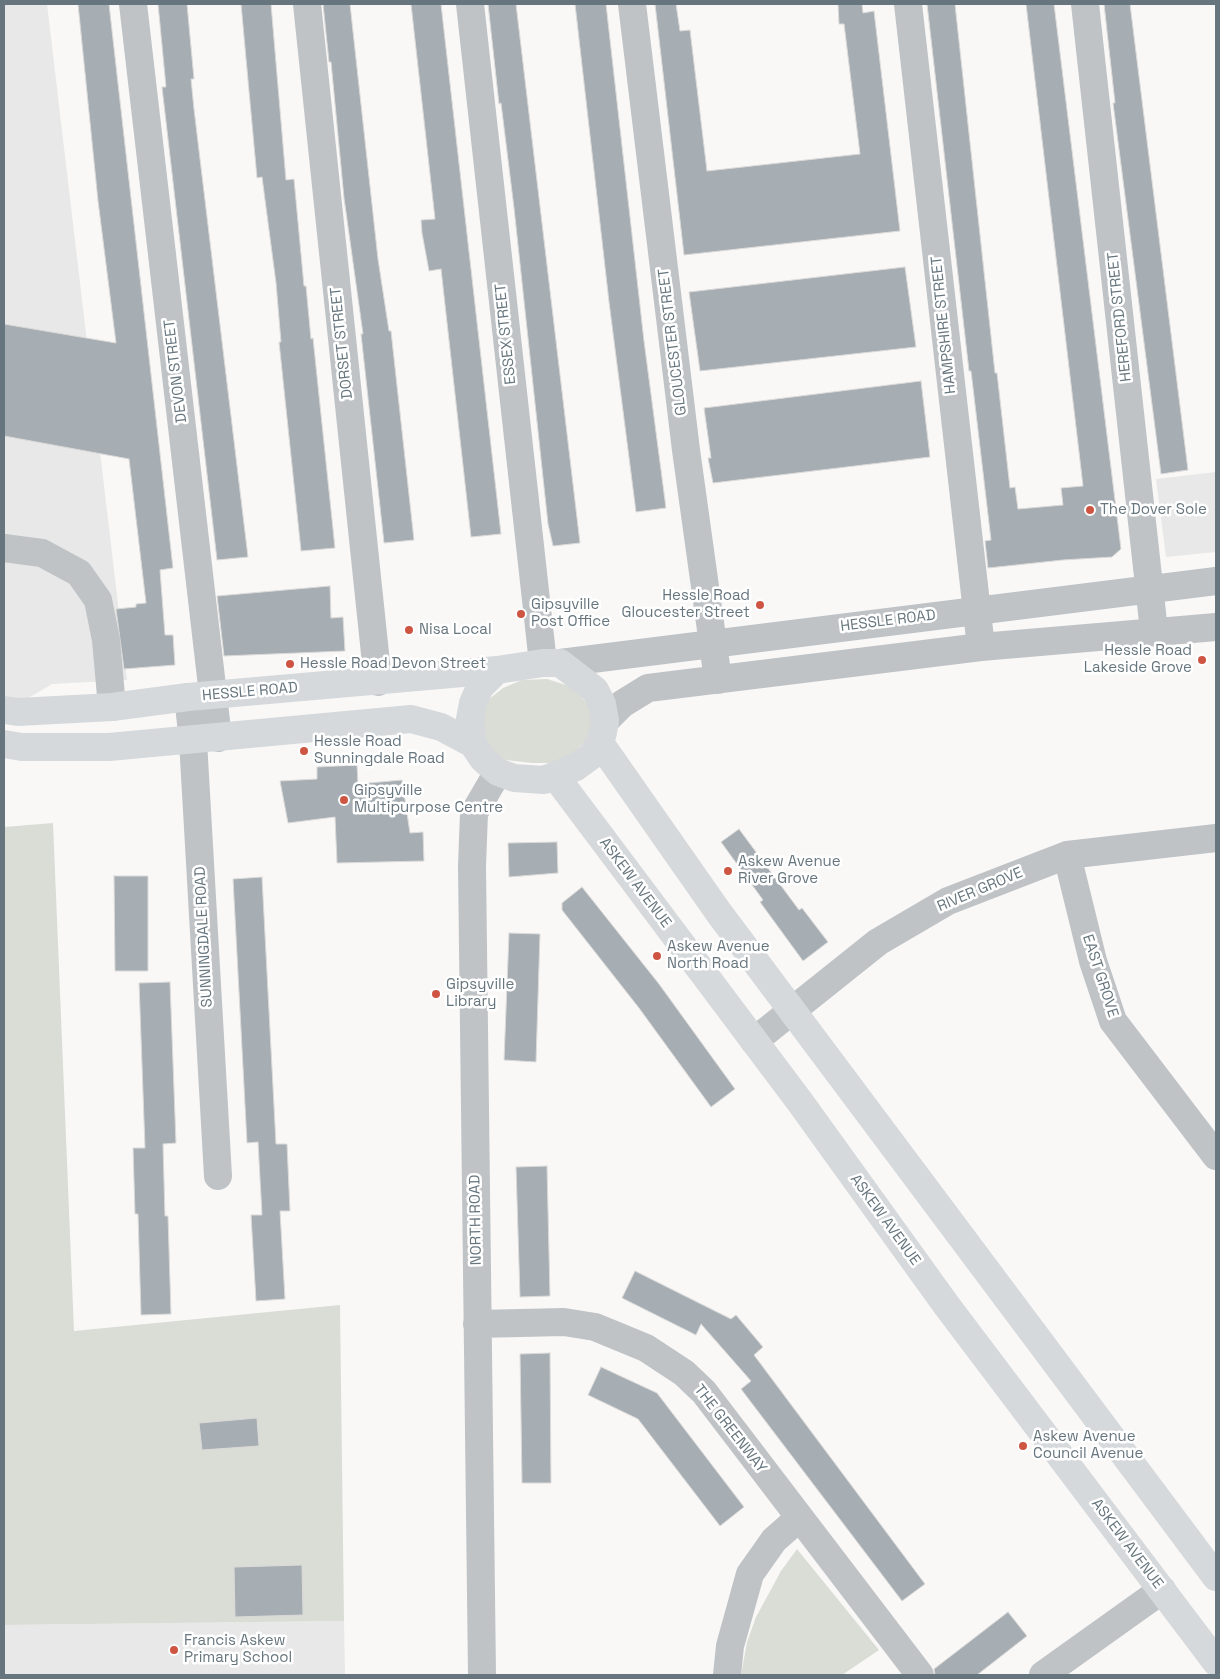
<!DOCTYPE html>
<style>
body{margin:0}
#map{position:relative;width:1220px;height:1679px;overflow:hidden;background:#f9f8f7;font-family:"Space Grotesk",sans-serif}
canvas{display:block}
.frame{position:absolute;inset:0;border:5px solid #67767e;pointer-events:none}
</style>
<div id="map">
<canvas width="1220" height="1679"></canvas>
<div class="frame"></div>
</div>
<script>
const ctx = document.querySelector('canvas').getContext('2d');
ctx.lineJoin = 'round';
function fillPath(path, color) {
  ctx.fillStyle = color;
  ctx.fill(path, 'evenodd');
}
function shape(rows) {
  const path = new Path2D();
  for (const r of rows) {
    path.moveTo(r[0], r[1]);
    for (let i = 2; i < r.length; i += 2) path.lineTo(r[i], r[i + 1]);
  }
  return path;
}
function trace(path, color, width, dash) {
  ctx.strokeStyle = color;
  ctx.lineWidth = width;
  ctx.lineCap = dash ? 'butt' : 'round';
  ctx.setLineDash(dash || []);
  ctx.stroke(path);
}
function drawText(font, color, halo, rows, align = 'center') {
  ctx.font = font + ' "Space Grotesk",sans-serif';
  ctx.lineWidth = 5;
  ctx.setLineDash([]);
  ctx.textBaseline = 'middle';
  ctx.strokeStyle = halo;
  ctx.fillStyle = color;
  for (const [text, x, y, turn = 0] of rows) {
    ctx.save();
    ctx.translate(x, y);
    ctx.rotate((+turn || 0) * Math.PI / 180);
    ctx.textAlign = isNaN(turn) ? turn : align;
    if (halo) ctx.strokeText(text, 0, 0);
    ctx.fillText(text, 0, 0);
    ctx.restore();
  }
}
const built = shape([
 [4,4,47,4,127,680,52,684,15,706,4,705],
 [1216,472,1216,552,1166,557,1156,479],
 [344,1621,345,1675,4,1675,4,1625]
]);
const green = shape([
 [547,679,566,685,580,694,590,709,592,726,586,740,573,754,555,763,532,763,506,760,490,750,483,733,484,715,488,700,503,688,522,680],
 [53,823,74,1331,340,1305,344,1621,4,1625,4,827],
 [797,1549,879,1650,842,1675,741,1675,747,1642,756,1617,781,1571]
]);
const building = shape([
 [78,4,109,4,173,568,160,570,165,635,173,635,175,665,124,669,116,609,136,607,136,604,146,603,129,459,4,436,4,324,116,343,98,201,78,4],
 [158,4,187,4,194,79,191,79,194,109,248,557,217,560,163,96,162,87,166,87,158,4],
 [241,4,271,4,286,180,294,179,304,286,306,286,311,339,313,338,335,548,301,551,279,342,281,342,276,283,262,177,257,178,241,4],
 [323,4,350,4,378,259,389,331,391,331,414,540,384,543,361,334,363,334,344,198,331,62,329,62,323,4],
 [411,4,441,4,501,534,471,537,441,269,429,271,422,233,421,220,435,219,411,4],
 [488,4,516,4,580,543,553,546,548,524,514,208,501,103,499,104,488,4],
 [575,4,606,4,644,341,666,508,636,512,609,302,575,4],
 [655,4,676,4,680,31,690,30,707,171,860,154,844,24,839,24,838,4,862,4,863,13,874,11,900,231,684,255,655,4],
 [927,4,955,4,995,373,997,373,1010,488,1015,487,1018,509,1063,505,1061,488,1083,486,1026,4,1054,4,1121,549,1112,557,1063,560,988,568,985,541,991,540,971,371,969,371,927,4],
 [1104,4,1130,4,1188,470,1161,474,1113,103,1115,103,1104,4],
 [905,267,916,347,700,371,689,292,905,267],
 [921,381,930,457,713,483,708,458,711,458,704,408,921,381],
 [330,586,331,618,343,617,345,651,224,656,217,596,330,586],
 [357,765,358,784,402,780,410,833,423,832,424,861,337,863,335,817,288,823,280,781,317,779,317,767,357,765],
 [739,829,799,910,802,908,828,942,803,961,760,902,763,900,721,842,739,829],
 [557,842,558,873,509,877,508,843,557,842],
 [114,876,148,876,148,971,115,971,114,876],
 [262,877,276,1144,287,1144,290,1211,280,1211,285,1299,256,1301,251,1215,262,1215,258,1142,247,1143,233,879,262,877],
 [582,887,659,984,735,1089,711,1107,639,1008,562,910,562,903,582,887],
 [509,933,540,934,536,1062,504,1060,509,933],
 [170,982,176,1143,163,1144,165,1216,168,1216,171,1314,141,1315,138,1214,135,1214,133,1148,145,1148,139,983,170,982],
 [547,1166,550,1296,520,1297,516,1167,547,1166],
 [635,1271,731,1319,736,1315,763,1347,754,1355,925,1584,902,1601,741,1389,751,1381,701,1324,696,1335,622,1298,635,1271],
 [550,1353,551,1483,522,1483,520,1354,550,1353],
 [601,1367,657,1393,744,1507,720,1526,638,1419,588,1395,601,1367],
 [257,1418,259,1446,202,1450,199,1423,257,1418],
 [302,1565,303,1615,235,1617,234,1567,302,1565],
 [1008,1612,1027,1636,977,1675,935,1675,934,1669,1008,1612]
]);
const minor = shape([
 [133,4,218,738],
 [307,4,378,682],
 [470,4,543,663],
 [632,4,686,450,718,680],
 [908,4,981,647],
 [1085,4,1154,631],
 [4,548,42,553,79,573,98,600,106,640,112,707],
 [560,663,1216,581],
 [188,697,193,741,218,1176],
 [605,721,622,704,648,688,981,647,1216,627],
 [1067,855,1093,961,1113,1021,1216,1156],
 [754,1041,878,942,948,901,1067,855,1216,838],
 [477,1324,564,1322,595,1327,646,1348,684,1373,704,1392,920,1675],
 [482,1675,472,866,474,813,498,772],
 [727,1675,730,1646,750,1574,774,1540,799,1518],
 [1043,1675,1162,1590]
]);
const major = shape([
 [543,663,560,663,595,690,602,704,605,721,603,732,600,743,591,756,576,767,544,780,514,778,498,772,483,759,473,744,470,719,473,703,480,687,497,670,543,663],
 [4,710,18,712,112,707,188,697,497,670],
 [600,743,719,913,1216,1577],
 [4,744,22,747,109,747,411,719,441,727,473,744],
 [556,777,800,1102,947,1306,1216,1662]
]);
const markers = [
 [1090,510,5,"#ce5542"],
 [760,605,5,"#ce5542"],
 [521,614,5,"#ce5542"],
 [409,630,5,"#ce5542"],
 [1202,660,5,"#ce5542"],
 [290,664,5,"#ce5542"],
 [304,751,5,"#ce5542"],
 [344,800,5,"#ce5542"],
 [728,871,5,"#ce5542"],
 [657,956,5,"#ce5542"],
 [436,994,5,"#ce5542"],
 [1023,1446,5,"#ce5542"],
 [174,1650,5,"#ce5542"]
];
const streetNames = [
 ["HEREFORD STREET",1120,317,-96],
 ["HAMPSHIRE STREET",944,325,-96],
 ["ESSEX STREET",506,334,-96],
 ["GLOUCESTER STREET",673,342,-97],
 ["DORSET STREET",342,343,-96],
 ["DEVON STREET",176,371,-97],
 ["HESSLE ROAD",888,621,-7],
 ["HESSLE ROAD",250,692,-5],
 ["ASKEW AVENUE",635,883,53],
 ["RIVER GROVE",980,890,-23],
 ["SUNNINGDALE ROAD",204,937,-93],
 ["EAST GROVE",1100,976,72],
 ["NORTH ROAD",476,1220,-91],
 ["ASKEW AVENUE",885,1220,54],
 ["THE GREENWAY",730,1429,52],
 ["ASKEW AVENUE",1127,1544,53]
];
const poiNames = [
 ["The Dover Sole",1100,510],
 ["Hessle Road",750,596,"right"],
 ["Gloucester Street",750,613,"right"],
 ["Gipsyville",531,605],
 ["Post Office",531,622],
 ["Nisa Local",419,630],
 ["Hessle Road",1192,651,"right"],
 ["Lakeside Grove",1192,668,"right"],
 ["Hessle Road Devon Street",300,664],
 ["Hessle Road",314,742],
 ["Sunningdale Road",314,759],
 ["Gipsyville",354,791],
 ["Multipurpose Centre",354,808],
 ["Askew Avenue",738,862],
 ["River Grove",738,879],
 ["Askew Avenue",667,947],
 ["North Road",667,964],
 ["Gipsyville",446,985],
 ["Library",446,1002],
 ["Askew Avenue",1033,1437],
 ["Council Avenue",1033,1454],
 ["Francis Askew",184,1641],
 ["Primary School",184,1658]
];
fillPath(built, '#e7e8e7');
fillPath(green, '#d9ddd6');
fillPath(building, '#a7aeb3');
trace(building, '#dbdad9', 1);
trace(minor, '#bfc3c6', 28);
trace(major, '#d5d9db', 28);
for (const [x, y, r, color] of markers) {
  const dot = new Path2D();
  dot.arc(x, y, r, 0, 2 * Math.PI);
  ctx.fillStyle = color;
  ctx.fill(dot);
  trace(dot, '#fff', 2);
}
drawText('15px', '#67767e', '#fff', streetNames);
drawText('15px', '#67767e', '#fff', poiNames, 'left');
</script>
